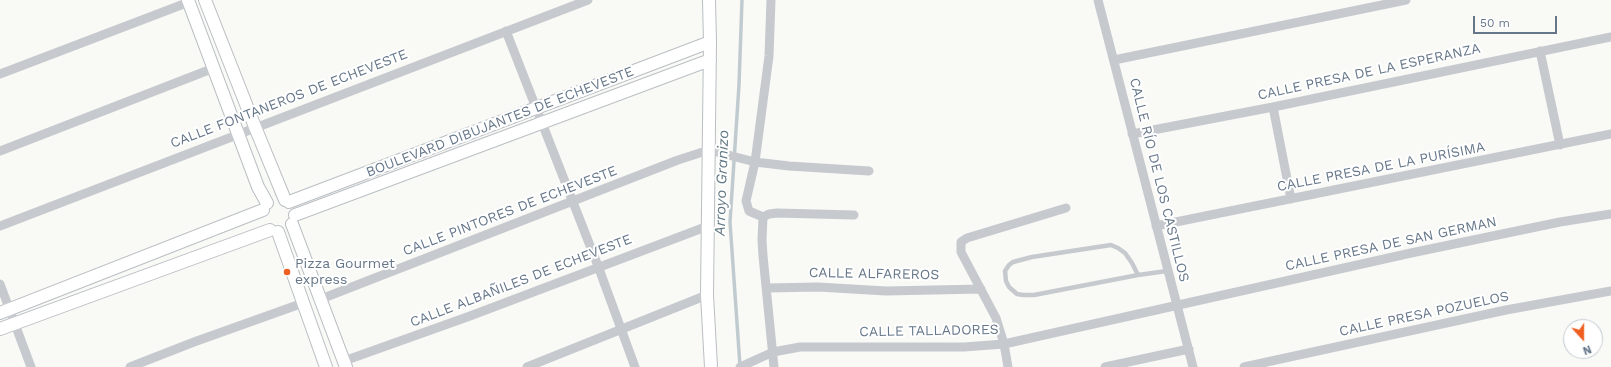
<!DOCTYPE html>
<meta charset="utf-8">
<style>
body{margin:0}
#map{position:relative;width:1611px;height:367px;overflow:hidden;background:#f9f9f6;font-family:"Work Sans",sans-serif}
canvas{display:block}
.north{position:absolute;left:1563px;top:319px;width:40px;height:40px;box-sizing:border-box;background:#fff;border:1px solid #c2c9d0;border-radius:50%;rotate:159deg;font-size:11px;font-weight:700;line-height:16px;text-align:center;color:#667789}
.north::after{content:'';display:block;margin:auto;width:14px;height:18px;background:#ef5f20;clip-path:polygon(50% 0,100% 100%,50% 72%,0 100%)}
.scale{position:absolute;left:1473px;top:16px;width:84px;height:18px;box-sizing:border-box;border:2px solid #667789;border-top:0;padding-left:5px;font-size:12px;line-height:14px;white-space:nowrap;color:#667789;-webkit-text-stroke:3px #fff;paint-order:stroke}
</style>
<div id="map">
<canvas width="1611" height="367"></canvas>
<div class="north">N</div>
<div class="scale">50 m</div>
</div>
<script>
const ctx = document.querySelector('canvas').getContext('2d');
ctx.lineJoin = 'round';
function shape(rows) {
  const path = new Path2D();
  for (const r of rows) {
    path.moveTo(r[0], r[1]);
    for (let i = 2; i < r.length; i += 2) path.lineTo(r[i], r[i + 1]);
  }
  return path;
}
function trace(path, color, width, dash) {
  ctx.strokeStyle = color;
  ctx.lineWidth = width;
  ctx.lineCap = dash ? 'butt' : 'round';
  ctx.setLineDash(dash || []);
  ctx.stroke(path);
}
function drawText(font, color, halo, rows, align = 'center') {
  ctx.font = font + ' "Work Sans",sans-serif';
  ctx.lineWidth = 4;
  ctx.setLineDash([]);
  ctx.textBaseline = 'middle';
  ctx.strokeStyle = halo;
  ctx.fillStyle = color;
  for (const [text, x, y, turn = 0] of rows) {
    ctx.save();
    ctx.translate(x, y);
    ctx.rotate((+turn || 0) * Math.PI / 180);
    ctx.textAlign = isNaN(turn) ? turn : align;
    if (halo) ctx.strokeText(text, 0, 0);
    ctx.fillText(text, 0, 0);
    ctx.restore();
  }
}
const stream = shape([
 [740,366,730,222,739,85,742,0]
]);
const lane = shape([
 [1138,275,1132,263,1125,253,1118,248,1111,245,1032,257,1013,262,1009,265,1005,271,1006,281,1009,287,1017,294,1023,295,1034,295,1138,275,1167,271]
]);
const street = shape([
 [1098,0,1193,367],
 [506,31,598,266,635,367],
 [1540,51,1560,145],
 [1114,60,1406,0],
 [0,74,189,2],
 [1273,107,1291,199],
 [1132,134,1273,107,1611,37],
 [0,151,214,68],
 [763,217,749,211,746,201,755,162,769,56,771,0],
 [763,217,762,240,763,256,774,367],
 [763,217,769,214,777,213,854,215],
 [0,226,588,0],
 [1156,226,1611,134],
 [0,284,31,367],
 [767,288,818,287,886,291,981,289],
 [321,299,678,160,709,150,755,162,789,166,869,171],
 [344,361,470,316,708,226],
 [130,367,194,342,303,303],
 [527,367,707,295],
 [740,367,773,352,800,347,964,347,1004,344,1411,253,1560,222,1611,214],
 [1008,367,1004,344,996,318,961,252,961,242,967,238,1066,208],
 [1105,367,1189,349],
 [1244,367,1506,310,1611,291]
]);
const secondary = shape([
 [188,0,258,187,267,203],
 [205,0,255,127,285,200],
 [709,0,710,42,707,295,711,367],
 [289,202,710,42],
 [295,215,710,60],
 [292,224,346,367],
 [278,232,326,367],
 [0,313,263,210],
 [0,329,270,230]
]);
const markers = [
 [287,272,4,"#ef5f20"]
];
const streetNames = [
 ["CALLE PRESA DE LA ESPERANZA",1369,72,-12],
 ["CALLE FONTANEROS DE ECHEVESTE",289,99,-21],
 ["BOULEVARD DIBUJANTES DE ECHEVESTE",500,122,-21],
 ["CALLE PRESA DE LA PURÍSIMA",1381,167,-11],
 ["CALLE RÍO DE LOS CASTILLOS",1159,180,76],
 ["CALLE PINTORES DE ECHEVESTE",510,211,-21],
 ["CALLE PRESA DE SAN GERMAN",1391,244,-12],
 ["CALLE ALFAREROS",874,274,1],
 ["CALLE ALBAÑILES DE ECHEVESTE",521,281,-21],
 ["CALLE PRESA POZUELOS",1424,314,-12],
 ["CALLE TALLADORES",929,331,-1]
];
const poiNames = [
 ["Pizza Gourmet",295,264],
 ["express",295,280]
];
const waterNames = [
 ["Arroyo Granizo",722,183,-88]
];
trace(stream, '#c0cbd0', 3.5);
trace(secondary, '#babfc4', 14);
trace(lane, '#c6cace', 4.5);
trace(street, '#c6cace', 9);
trace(secondary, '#fff', 12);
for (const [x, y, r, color] of markers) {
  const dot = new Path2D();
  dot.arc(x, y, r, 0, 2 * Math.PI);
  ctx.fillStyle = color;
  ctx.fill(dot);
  trace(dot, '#fff', 1.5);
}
drawText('14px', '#667789', '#fff', streetNames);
drawText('14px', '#667789', '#fff', poiNames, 'left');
drawText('italic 15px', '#627884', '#fff', waterNames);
</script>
